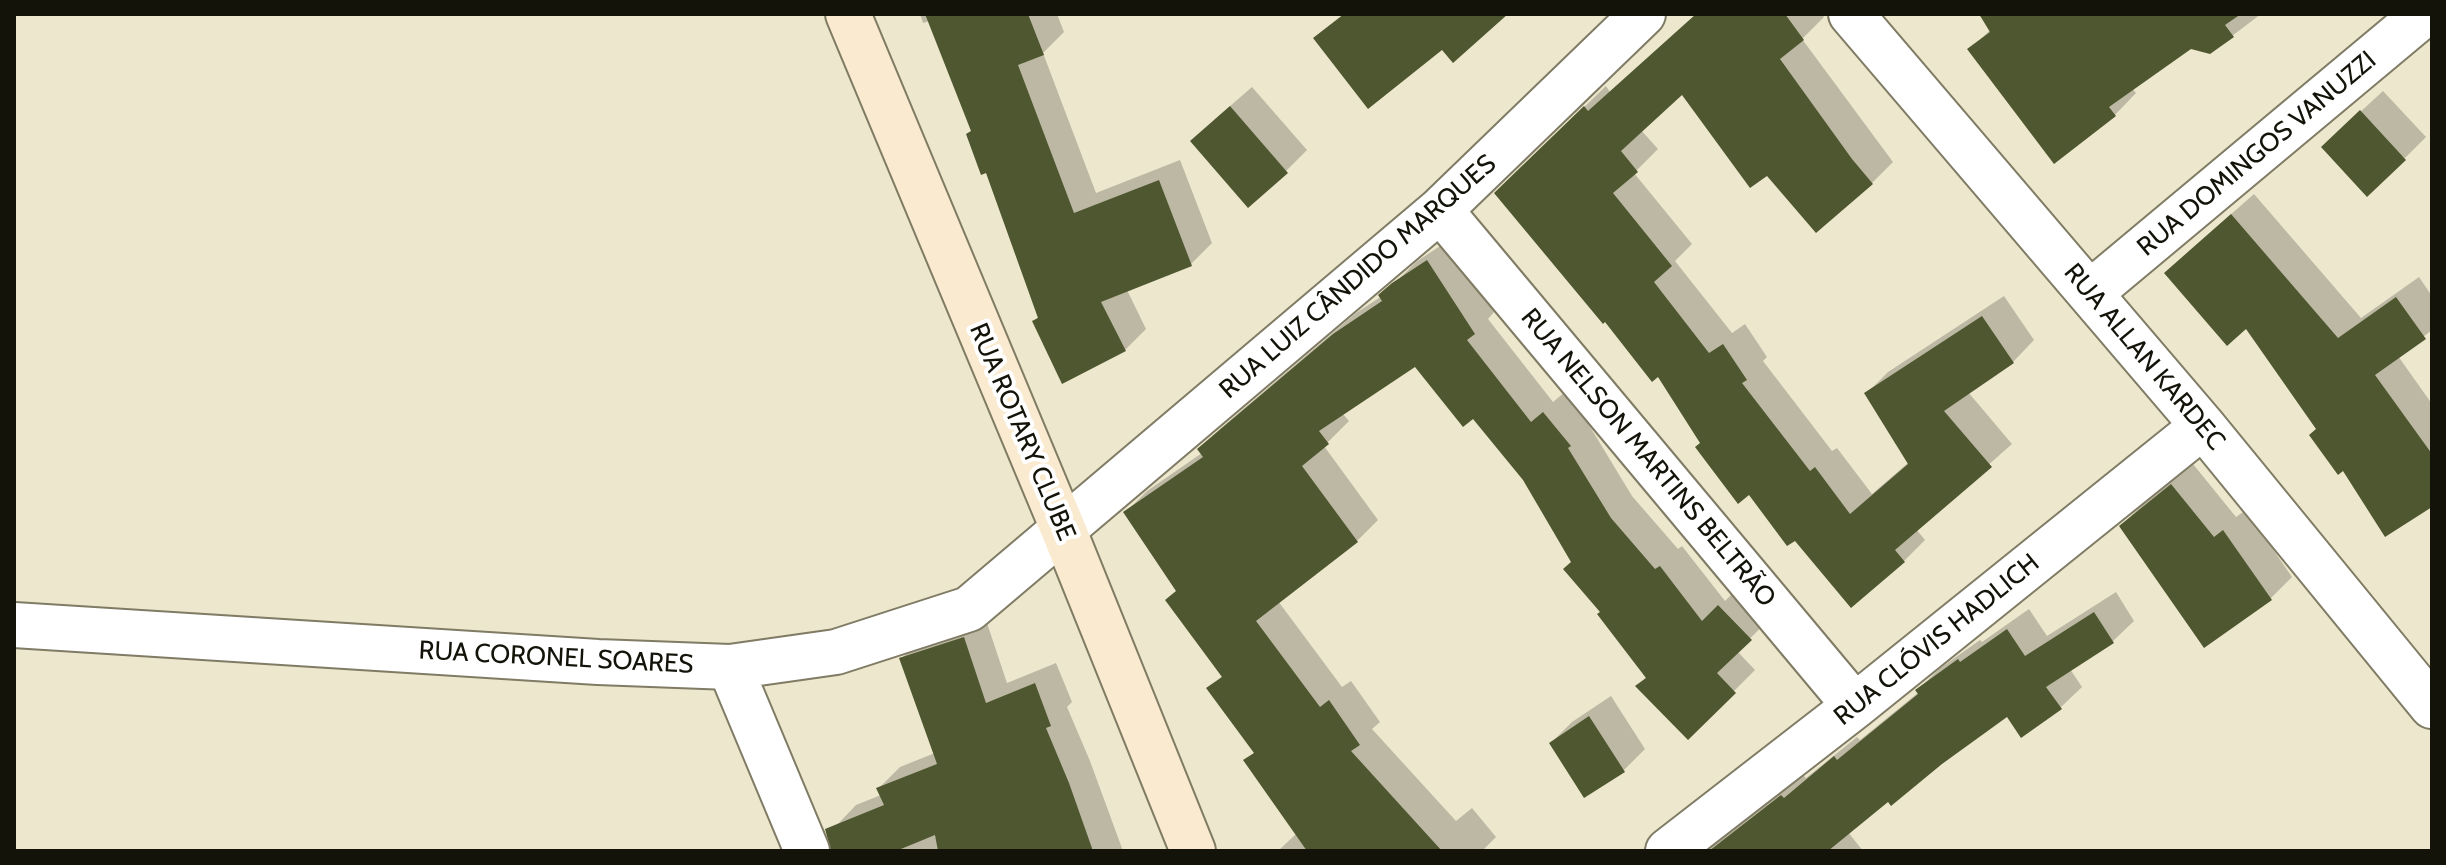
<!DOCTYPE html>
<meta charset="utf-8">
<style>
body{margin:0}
#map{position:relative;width:2446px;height:865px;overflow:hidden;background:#ece7cd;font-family:Cabin,sans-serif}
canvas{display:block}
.frame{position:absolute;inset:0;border:16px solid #14130a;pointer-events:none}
</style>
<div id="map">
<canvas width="2446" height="865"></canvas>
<div class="frame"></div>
</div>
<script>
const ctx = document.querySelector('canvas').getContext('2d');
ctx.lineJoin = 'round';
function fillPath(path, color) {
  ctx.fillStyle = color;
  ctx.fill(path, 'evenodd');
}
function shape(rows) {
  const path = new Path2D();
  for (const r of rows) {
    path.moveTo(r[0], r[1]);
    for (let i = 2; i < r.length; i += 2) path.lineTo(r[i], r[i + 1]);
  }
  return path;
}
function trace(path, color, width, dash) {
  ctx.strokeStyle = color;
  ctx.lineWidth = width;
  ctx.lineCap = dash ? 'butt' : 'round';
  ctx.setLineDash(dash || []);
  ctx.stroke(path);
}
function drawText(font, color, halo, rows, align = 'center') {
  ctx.font = font + ' Cabin,sans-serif';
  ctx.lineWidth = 8;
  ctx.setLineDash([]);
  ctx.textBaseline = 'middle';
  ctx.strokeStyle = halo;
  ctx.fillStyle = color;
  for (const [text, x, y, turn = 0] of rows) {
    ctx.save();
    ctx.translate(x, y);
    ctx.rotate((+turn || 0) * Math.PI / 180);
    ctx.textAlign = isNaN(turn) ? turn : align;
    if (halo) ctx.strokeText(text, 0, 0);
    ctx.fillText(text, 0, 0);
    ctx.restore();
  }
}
const shadow = shape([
 [920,14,1057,14,1064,32,1043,53,1096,193,1180,160,1212,243,1191,264,1127,290,1146,329,1125,350,1034,321,1039,316,987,170,968,134,973,129,930,21,923,23],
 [1697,14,1822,14,1824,17,1802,39,1893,162,1872,183,1768,173,1683,93,1641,130,1658,149,1634,173,1692,244,1675,261,1732,333,1745,324,1767,357,1763,361,1832,451,1837,448,1872,494,1909,462,1867,393,1888,372,2004,296,2034,340,2013,362,1968,392,2012,444,1916,529,1925,540,1904,561,1795,538,1702,442,1659,374,1518,171,1606,86,1610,92],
 [1981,14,2261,14,2232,36,2191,47,2132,88,2136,93,2115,115,2054,161,1970,50,1991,29],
 [1252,87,1307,150,1286,171,1214,120],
 [2383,91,2426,137,2405,158,2345,126],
 [2254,194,2361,318,2419,277,2432,296,2432,330,2398,356,2432,404,2432,505,2318,428,2246,326,2188,252],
 [1449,240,1495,311,1488,319,1553,402,1565,392,1591,423,1589,425,1632,496,1678,549,1682,546,1725,601,1741,585,1772,617,1737,651,1755,670,1688,737,1638,686,1647,676,1602,612,1525,478,1473,416,1416,364,1342,413,1349,421,1324,446,1378,520,1357,541,1278,601,1342,687,1351,681,1380,722,1372,729,1456,821,1472,808,1496,837,1482,851,1278,851,1297,833,1246,761,1256,751,1209,689,1223,675,1177,590,1125,513,1147,491,1202,453,1199,449,1221,428,1356,313,1382,296,1416,262],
 [2193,464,2236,517,2246,510,2292,577,2271,598,2205,645,2121,526,2142,505],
 [2116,592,2134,621,2112,642,2070,669,2082,687,2060,708,2008,714,1888,799,1848,832,1863,851,1704,851,1803,775,1806,778,1857,737,1860,740,1919,692,1918,690,1939,669,1980,640,1982,642,2029,609,2047,636],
 [985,617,1007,683,1056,663,1072,702,1067,707,1090,761,1123,851,844,851,835,827,856,805,881,795,879,788,900,767,935,753,902,658,923,637],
 [1611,696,1645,749,1624,770,1551,743,1572,722]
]);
const building = shape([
 [925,14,1028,14,1044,55,1018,65,1074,213,1159,180,1192,266,1101,302,1126,351,1062,384,1032,321,1038,318,986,173,981,175,966,134,971,131],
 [1344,14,1508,14,1453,63,1442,50,1368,109,1313,38],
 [1696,14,1785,14,1804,40,1780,59,1852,159,1873,184,1816,233,1767,176,1750,188,1682,95,1621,151,1638,172,1613,193,1672,266,1654,282,1709,353,1723,344,1747,380,1742,383,1810,471,1815,467,1850,514,1908,464,1864,393,1982,316,2014,363,1944,411,1992,467,1895,550,1905,562,1851,608,1795,541,1787,546,1749,495,1738,504,1695,447,1700,443,1658,377,1652,382,1605,322,1603,324,1494,193,1584,106,1588,111],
 [1979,14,2241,14,2225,25,2234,37,2210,54,2191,49,2109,107,2116,116,2054,164,1967,49,1990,32],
 [1230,106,1288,173,1248,208,1190,141],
 [2360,110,2406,160,2367,197,2321,147],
 [2231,214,2338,338,2396,297,2426,339,2375,375,2432,454,2432,507,2385,537,2343,471,2338,475,2309,435,2316,429,2246,329,2227,346,2164,273],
 [1427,260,1475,334,1467,340,1531,422,1543,412,1571,446,1568,448,1611,518,1655,569,1660,566,1702,621,1718,605,1752,640,1717,673,1736,693,1688,740,1635,686,1646,678,1597,614,1600,612,1563,569,1571,562,1523,480,1473,419,1463,427,1415,367,1319,431,1329,444,1302,466,1358,542,1256,621,1320,707,1329,700,1360,745,1351,751,1442,851,1307,851,1243,760,1254,753,1206,688,1222,677,1165,600,1176,591,1123,512,1203,457,1197,449,1333,334,1382,301,1378,295,1392,283],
 [2171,484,2214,537,2223,530,2272,600,2204,648,2119,526],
 [2094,612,2114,643,2046,687,2062,709,2021,738,2007,717,1942,764,1891,806,1888,802,1828,851,1709,851,1781,795,1784,798,1834,756,1837,760,1918,694,1915,690,1958,659,1960,662,2007,629,2025,656],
 [964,637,986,703,1035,683,1051,726,1046,728,1069,783,1093,851,938,851,935,835,896,851,831,851,825,829,884,805,876,788,937,764,899,658],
 [1589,716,1625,772,1584,798,1549,743]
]);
const street = shape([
 [1851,14,2203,426,2432,706],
 [1440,210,1855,706],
 [2090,293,2424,14],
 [14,625,598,662,730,667,836,652,969,609,1440,210,1643,14],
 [730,667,807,851],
 [1668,851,1855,706,2203,426]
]);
const secondary = shape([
 [848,14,1064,531,1193,851]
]);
const streetNames = [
 ["RUA DOMINGOS VANUZZI",2257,154,-40],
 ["RUA LUIZ CÂNDIDO MARQUES",1358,277,-41],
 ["RUA ALLAN KARDEC",2144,357,50],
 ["RUA ROTARY CLUBE",1022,432,67],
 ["RUA NELSON MARTINS BELTRÃO",1648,458,50],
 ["RUA CLÓVIS HADLICH",1937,640,-39],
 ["RUA CORONEL SOARES",556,658,3]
];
fillPath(shadow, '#0003');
fillPath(building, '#4e572f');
trace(street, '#7f7b64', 48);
trace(secondary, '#7f7b64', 48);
trace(street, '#fff', 44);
trace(secondary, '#faead0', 44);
drawText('26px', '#14130a', '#fff', streetNames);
</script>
